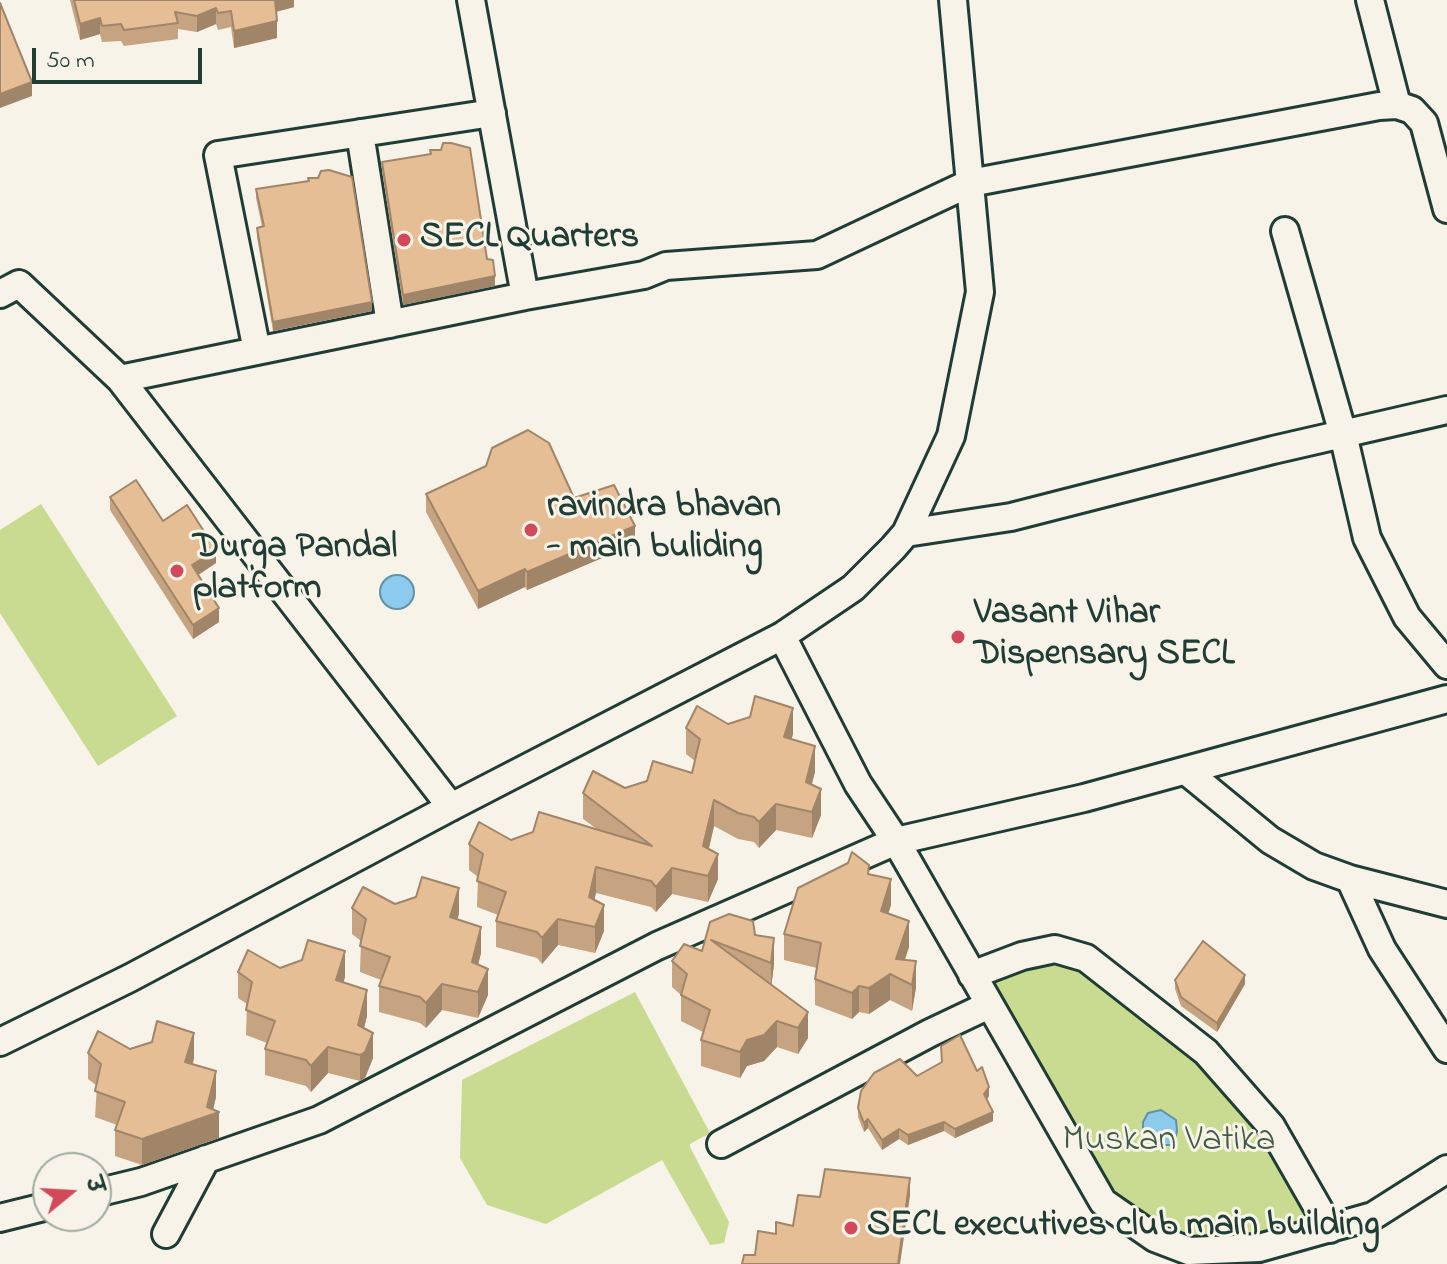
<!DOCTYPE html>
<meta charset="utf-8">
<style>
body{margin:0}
#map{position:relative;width:1447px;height:1264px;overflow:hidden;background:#f7f3e8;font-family:"Indie Flower","Playpen Sans Deva",sans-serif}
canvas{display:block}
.north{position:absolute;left:32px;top:1152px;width:80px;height:80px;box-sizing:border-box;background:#f7f3e8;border:2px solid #a1aaa0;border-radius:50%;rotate:72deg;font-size:22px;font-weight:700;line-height:32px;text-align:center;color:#1f3d34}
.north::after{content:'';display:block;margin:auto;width:28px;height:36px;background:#d1495b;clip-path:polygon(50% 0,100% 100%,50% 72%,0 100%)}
.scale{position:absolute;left:32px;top:48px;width:170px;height:36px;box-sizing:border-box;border:4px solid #1f3d34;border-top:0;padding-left:10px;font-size:24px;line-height:28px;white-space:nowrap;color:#1f3d34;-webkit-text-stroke:6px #f7f3e8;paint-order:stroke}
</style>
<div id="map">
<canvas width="1447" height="1264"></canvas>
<div class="north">उ</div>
<div class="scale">50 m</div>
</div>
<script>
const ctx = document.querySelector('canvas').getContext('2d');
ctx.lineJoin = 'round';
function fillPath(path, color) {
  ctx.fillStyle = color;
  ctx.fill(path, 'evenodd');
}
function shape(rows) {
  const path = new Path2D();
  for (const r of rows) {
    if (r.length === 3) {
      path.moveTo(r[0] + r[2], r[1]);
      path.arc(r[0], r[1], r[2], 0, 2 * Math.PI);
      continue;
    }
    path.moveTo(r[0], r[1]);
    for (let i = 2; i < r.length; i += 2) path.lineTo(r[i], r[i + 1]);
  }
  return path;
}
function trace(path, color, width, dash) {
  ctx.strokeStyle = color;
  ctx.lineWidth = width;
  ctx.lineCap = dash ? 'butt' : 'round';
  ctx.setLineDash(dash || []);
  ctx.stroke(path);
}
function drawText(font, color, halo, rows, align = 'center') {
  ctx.font = font + ' "Indie Flower",sans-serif';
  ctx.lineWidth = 6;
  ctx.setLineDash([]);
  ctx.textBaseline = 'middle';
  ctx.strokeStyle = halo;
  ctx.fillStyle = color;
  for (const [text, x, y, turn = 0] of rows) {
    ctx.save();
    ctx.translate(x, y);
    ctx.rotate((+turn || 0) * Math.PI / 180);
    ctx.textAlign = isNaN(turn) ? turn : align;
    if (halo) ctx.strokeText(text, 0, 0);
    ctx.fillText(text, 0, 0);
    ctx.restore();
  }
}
const green = shape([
 [41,504,177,716,98,766,0,613,0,530],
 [1055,949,1206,1052,1326,1227,1189,1251,1126,1219,972,975],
 [635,992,710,1133,690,1144,690,1147,729,1222,724,1243,710,1245,662,1160,546,1224,487,1205,460,1158,462,1080]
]);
const water = shape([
 [397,592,17],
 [1161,1110,1176,1120,1177,1131,1174,1145,1155,1145,1143,1134,1143,1122,1148,1113,1161,1110]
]);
const minor = shape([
 [1370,0,1397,105],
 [360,133,390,324],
 [1285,231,1343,434,1367,538,1407,617,1447,665],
 [0,294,19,284,120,379,451,807],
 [525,296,644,275,666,266,817,255,970,183,1379,106,1397,105,1412,110,1424,123,1447,209],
 [257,351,218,155,492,113],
 [120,379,525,296,471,0],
 [906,533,1011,517,1273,450,1447,410],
 [782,636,858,784,896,841,1103,1202,1155,1238,1189,1251,1259,1248,1373,1216,1447,1169],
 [1186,771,1270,840,1314,866,1350,879,1447,904],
 [1350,879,1382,949,1447,1049],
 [972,975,1022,956,1055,949,1086,958,1206,1052,1271,1126,1330,1229],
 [0,1042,130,978,451,807,782,636,853,588,893,548,906,533,951,436,980,292,953,0],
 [721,1144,930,1033,989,1005],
 [96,1193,141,1182,319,1120,657,946,896,841,1084,798,1447,699],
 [0,1218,48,1206],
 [166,1234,206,1159]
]);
const wall = shape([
 [70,0,294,0,294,7,276,12,277,38,234,48,231,27,218,30,216,24,197,32,178,29,178,39,124,46,121,41,102,42,100,34,80,40],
 [430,150,441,150,487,259,495,286,403,305,382,171,382,162,430,154],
 [256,189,372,311,273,331,257,237,257,228,262,227,256,198],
 [426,494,574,498,635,544,527,590,525,587,478,609,426,512],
 [110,497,163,521,216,563,198,575,219,622,193,639,110,510],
 [728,724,793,734,791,739,815,772,811,784,821,815,812,838,776,830,759,848,754,842,738,839,714,826,709,849,718,879,708,902,672,894,656,912,651,907,596,893,594,900,604,931,595,953,558,945,542,964,537,958,496,947,496,921,498,915,477,907,478,877,469,870,469,844,597,829,583,819,583,793,625,788,692,773,695,761,686,754,686,728],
 [869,874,891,905,888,913,909,947,904,960,916,987,912,1011,890,1000,869,1014,859,1012,852,1019,815,1005,815,979,817,968,784,960,784,934],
 [416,897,459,914,457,919,481,953,478,965,488,995,478,1018,442,1010,426,1028,420,1023,379,1012,379,986,381,980,360,972,361,941,352,934,352,908,395,904],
 [710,922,755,935,774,964,771,985,808,1038,798,1054,777,1047,764,1061,747,1066,740,1078,701,1066,701,1040,703,1032,681,1021,681,995,672,987,672,961,702,951],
 [280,968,345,977,343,983,367,1016,364,1028,373,1058,365,1078,360,1081,328,1073,311,1092,306,1086,265,1075,265,1049,267,1043,246,1035,247,1004,238,998,238,972],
 [1175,980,1245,984,1217,1032,1181,1006,1175,989],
 [941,1046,989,1096,987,1099,993,1121,955,1138,944,1131,908,1145,899,1139,882,1150,868,1128,864,1132,858,1117,858,1108,942,1062],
 [88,1053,194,1058,193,1064,216,1097,213,1110,219,1138,142,1165,115,1156,115,1130,117,1125,95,1117,97,1086,88,1079]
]);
const shadedWall = shape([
 [275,0,294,0,294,7,275,12],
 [216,8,216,24,197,32,197,16],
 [100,18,100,34,80,40,80,24],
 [277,21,277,38,234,48,234,31],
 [32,82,32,96,0,108,0,94],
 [495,276,495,286,403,305,403,295],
 [372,302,372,311,273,331,273,322],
 [635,526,635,544,527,590,527,572],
 [216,550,216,563,192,579,192,565],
 [525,569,525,587,478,609,478,591],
 [219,608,219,622,193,639,193,625],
 [793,708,793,734,784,763,784,737],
 [815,746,815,772,806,808,806,782],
 [821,789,821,815,812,838,812,812],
 [714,800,714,826,703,872,703,846],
 [776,804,776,830,759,848,759,822],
 [718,854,718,879,708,902,708,876],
 [596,867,596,893,589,923,589,897],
 [672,868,672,894,656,912,656,887],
 [891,879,891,905,881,937,881,911],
 [459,888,459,914,450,943,450,917],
 [604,905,604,931,595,953,595,927],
 [558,919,558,945,542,964,542,938],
 [909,921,909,947,899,978,896,959],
 [481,927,481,953,472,988,472,962],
 [774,938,774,964,771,989,771,963],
 [345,951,345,977,336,1006,336,980],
 [916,961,916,987,912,1011,912,985],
 [488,969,488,995,478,1018,478,992],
 [890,974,890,1000,869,1014,869,988],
 [1245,975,1245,984,1217,1032,1217,1023],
 [442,984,442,1010,426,1028,426,1003],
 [859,986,859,1012,852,1019,852,993],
 [367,990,367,1016,358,1051,358,1025],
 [808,1012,808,1038,798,1054,798,1028],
 [777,1021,777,1047,764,1061,747,1066,740,1078,740,1052,747,1040],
 [194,1033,194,1058,185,1087,185,1062],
 [373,1033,373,1058,365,1078,360,1081,360,1055],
 [328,1047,328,1073,311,1092,311,1066],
 [216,1071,216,1097,212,1114,219,1112,219,1138,142,1165,142,1139,207,1107],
 [989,1087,989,1096,984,1103,984,1094],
 [993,1112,993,1121,955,1138,955,1129],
 [868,1119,868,1128,864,1132,864,1123],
 [944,1122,944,1131,908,1145,908,1135],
 [899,1129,899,1139,882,1150,882,1140],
 [910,1178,910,1196,900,1264,898,1264]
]);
const building = shape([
 [74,0,275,0,277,21,234,31,231,11,218,13,216,8,197,16,175,12,178,23,124,30,121,24,102,26,100,18,80,24,74,0],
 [0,3,32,82,0,94,0,3],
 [443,143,451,143,470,148,487,259,493,260,495,276,403,295,382,162,431,154,430,150,441,150,443,143],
 [329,170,352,177,372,302,273,322,257,228,264,226,256,189,309,181,308,178,318,178,321,171,329,170],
 [528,430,549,443,574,498,614,485,635,526,527,572,525,569,478,591,426,494,486,466,492,448,528,430],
 [136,480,163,521,187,505,216,550,192,565,219,608,193,625,110,497,136,480],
 [755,696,793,708,784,737,815,746,806,782,821,789,812,812,776,804,759,822,754,817,738,813,714,800,703,846,718,854,708,876,672,868,656,887,651,881,596,867,589,897,604,905,595,927,558,919,542,938,537,932,496,921,506,892,477,881,483,854,469,844,479,822,511,840,533,832,539,812,652,846,583,793,593,771,625,788,647,781,653,761,692,773,700,739,686,728,697,706,728,724,750,717,755,696],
 [852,852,869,865,868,874,891,879,881,911,909,921,896,959,916,961,912,985,890,974,869,988,859,986,852,993,815,979,821,943,784,934,798,888,848,863,852,852],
 [422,877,459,888,450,917,481,927,472,962,488,969,478,992,442,984,426,1003,420,997,379,986,390,957,360,946,366,919,352,908,363,887,395,904,416,897,422,877],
 [729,914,753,921,755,935,774,938,771,963,711,940,808,1012,798,1028,777,1021,764,1035,747,1040,740,1052,701,1040,710,1010,681,995,687,974,672,961,684,944,702,951,710,922,729,914],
 [308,940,345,951,336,980,367,990,358,1025,373,1033,365,1052,360,1055,328,1047,311,1066,306,1060,265,1049,275,1021,246,1010,252,982,238,972,248,950,280,968,302,960,308,940],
 [1203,941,1245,975,1217,1023,1181,997,1175,980,1203,941],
 [157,1021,194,1033,185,1062,216,1071,207,1107,219,1112,142,1139,115,1130,125,1102,95,1091,101,1064,88,1053,98,1031,130,1049,152,1042,157,1021],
 [960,1035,977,1071,982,1067,989,1087,984,1094,993,1112,955,1129,944,1122,908,1135,899,1129,882,1140,868,1119,864,1123,858,1108,861,1091,874,1073,900,1059,917,1076,942,1062,941,1046,960,1035],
 [825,1169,910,1178,898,1264,742,1264,744,1255,755,1255,758,1231,776,1234,776,1222,793,1226,798,1195,820,1197,825,1169]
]);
const markers = [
 [404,240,8,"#d1495b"],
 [531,530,8,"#d1495b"],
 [177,571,8,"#d1495b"],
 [958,637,8,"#d1495b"],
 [851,1228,8,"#d1495b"]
];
const poiNames = [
 ["SECL Quarters",420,240],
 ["ravindra bhavan",547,509],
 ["- main buliding",547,550],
 ["Durga Pandal",193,550],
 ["platform",193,591],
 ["Vasant Vihar",974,616],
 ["Dispensary SECL",974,657],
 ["SECL executives club main building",867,1228]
];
const parkNames = [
 ["Muskan Vatika",1169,1143]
];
fillPath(green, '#c8db90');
fillPath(water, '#8dcbee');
trace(water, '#6192a4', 2);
trace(minor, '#1f3d34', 32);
trace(minor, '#f7f3e8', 26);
fillPath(wall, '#c6a381');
fillPath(shadedWall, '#a18569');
fillPath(building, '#e6be96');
trace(building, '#a18569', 2);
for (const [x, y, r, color] of markers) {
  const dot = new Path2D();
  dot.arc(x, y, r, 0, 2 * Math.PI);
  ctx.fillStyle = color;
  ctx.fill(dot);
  trace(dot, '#f7f3e8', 3);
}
drawText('bold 36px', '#1f3d34', '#f7f3e8', poiNames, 'left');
drawText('36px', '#415d46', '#f7f3e8', parkNames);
</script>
